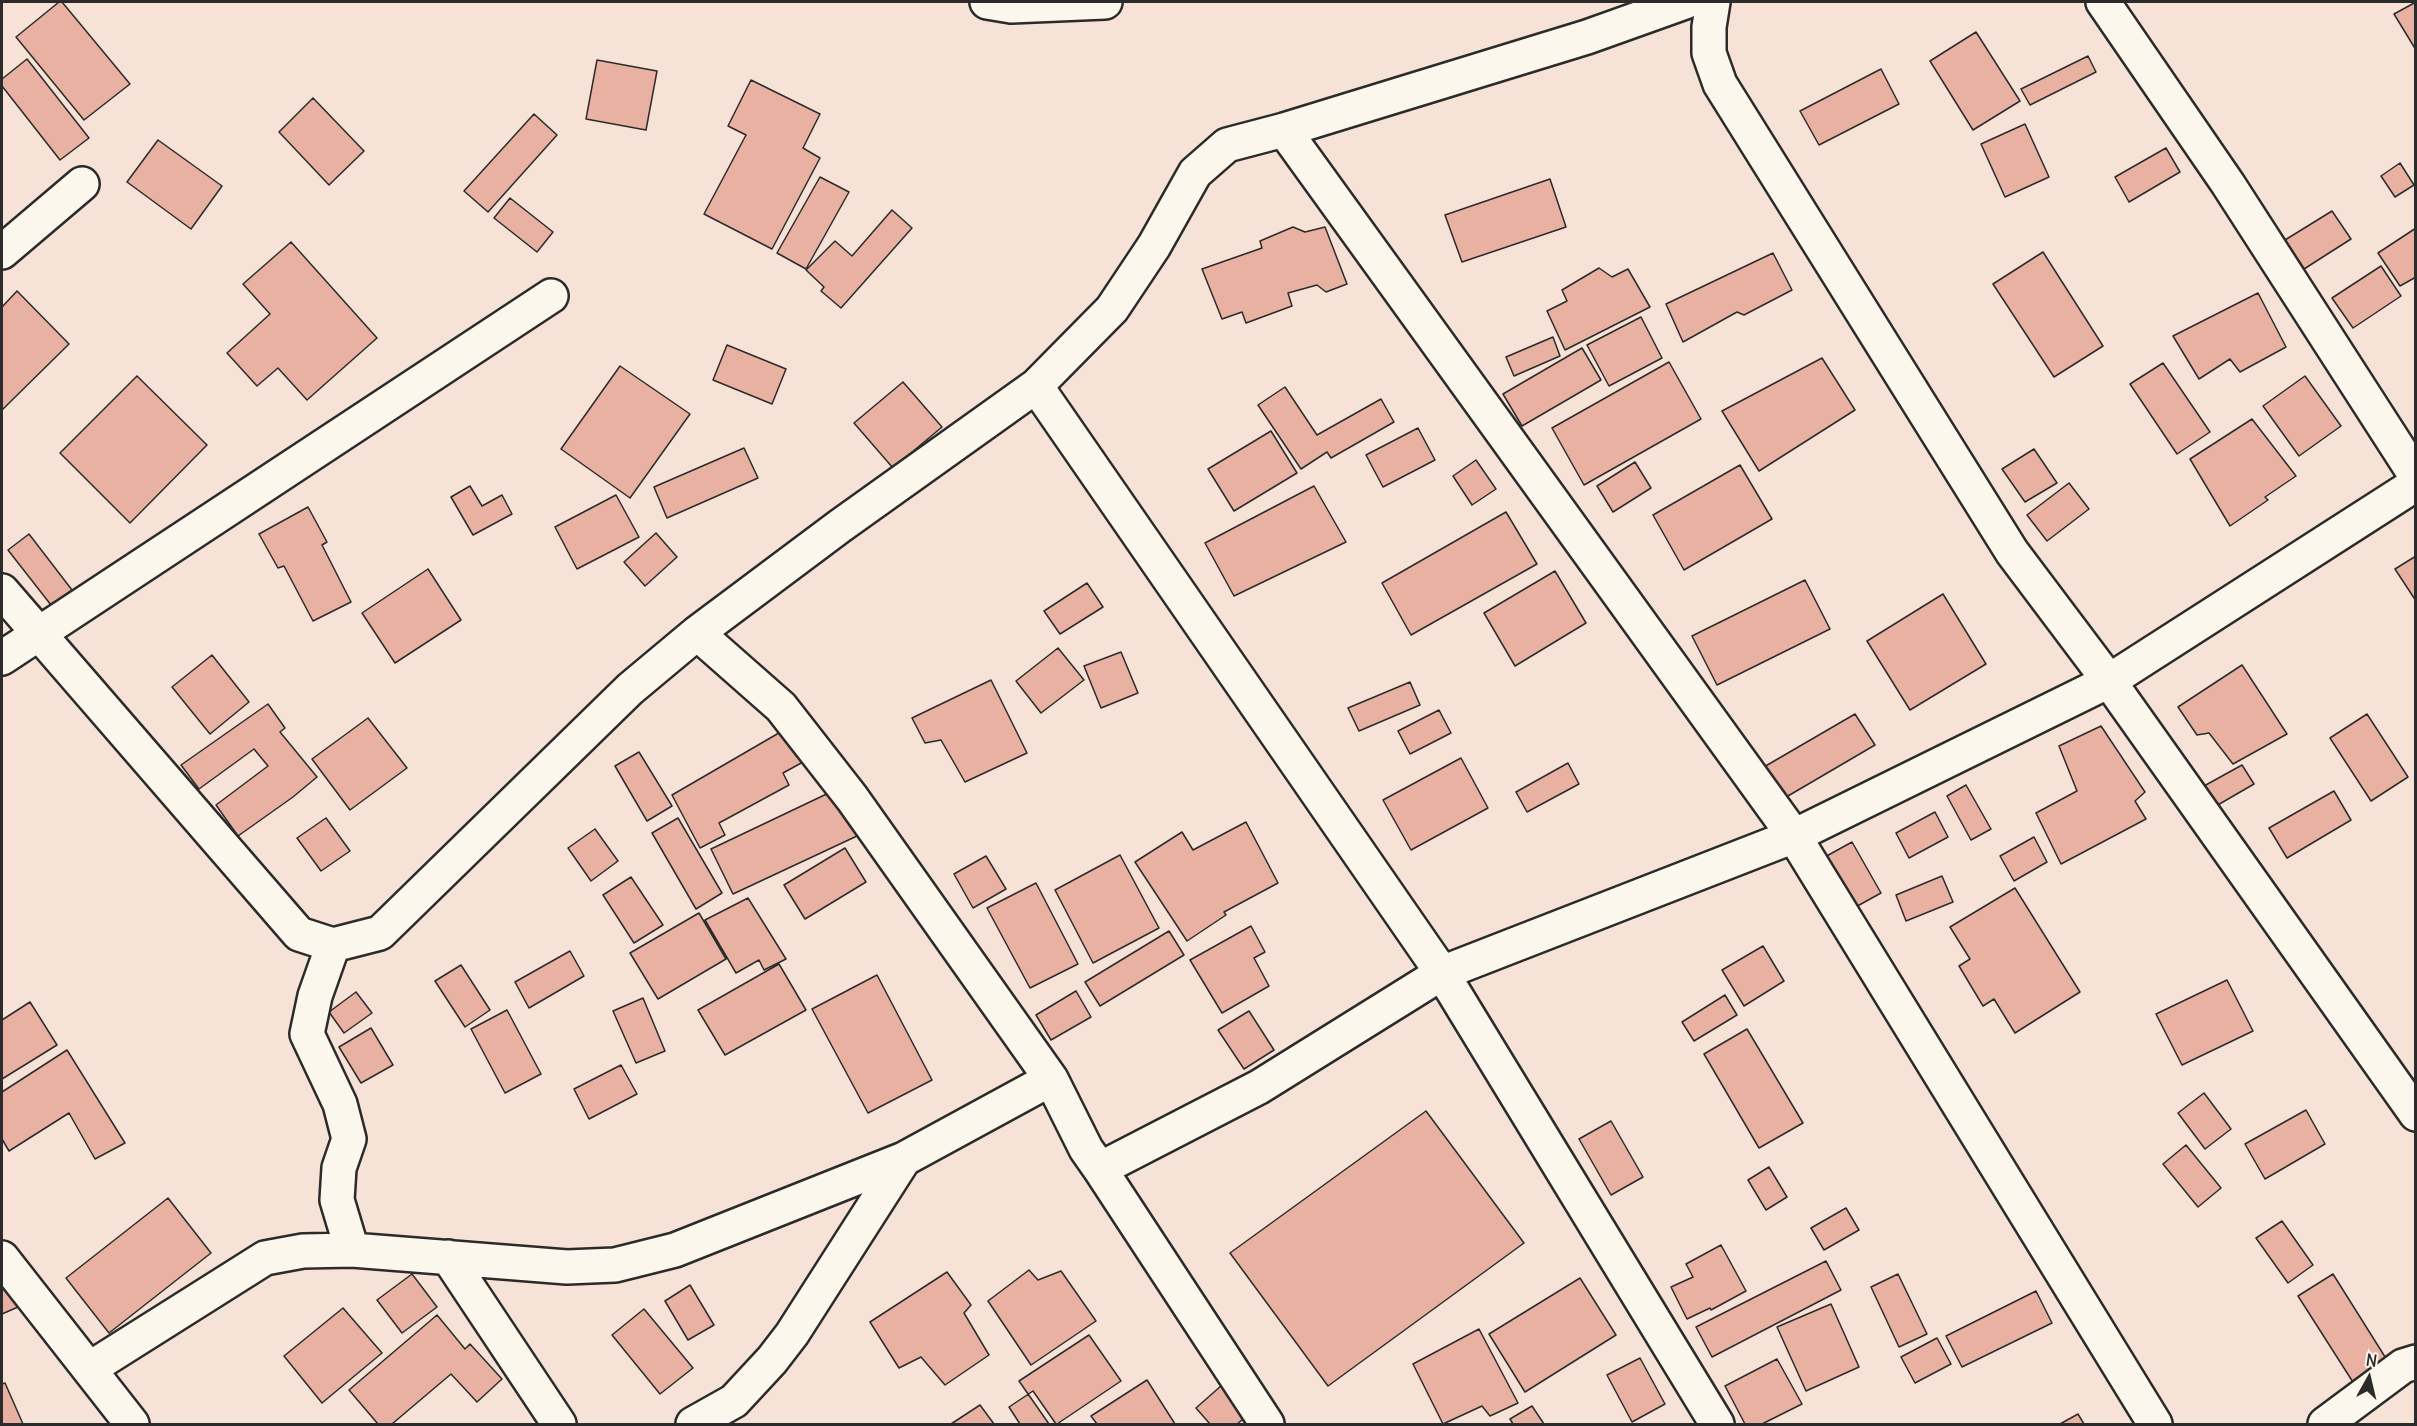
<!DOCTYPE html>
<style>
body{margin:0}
#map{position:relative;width:2417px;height:1426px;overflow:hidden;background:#f6e2d6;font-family:Delius,sans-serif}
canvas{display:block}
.frame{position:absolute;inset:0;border:3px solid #2b2b2b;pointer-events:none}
.north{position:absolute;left:2339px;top:1348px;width:60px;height:60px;-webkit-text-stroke:4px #fbf7ec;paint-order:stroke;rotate:8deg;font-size:16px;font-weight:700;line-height:24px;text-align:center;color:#2b2b2b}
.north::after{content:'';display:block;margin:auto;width:21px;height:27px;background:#2b2b2b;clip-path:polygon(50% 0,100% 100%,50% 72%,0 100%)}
</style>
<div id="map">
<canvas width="2417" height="1426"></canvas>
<div class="frame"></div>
<div class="north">N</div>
</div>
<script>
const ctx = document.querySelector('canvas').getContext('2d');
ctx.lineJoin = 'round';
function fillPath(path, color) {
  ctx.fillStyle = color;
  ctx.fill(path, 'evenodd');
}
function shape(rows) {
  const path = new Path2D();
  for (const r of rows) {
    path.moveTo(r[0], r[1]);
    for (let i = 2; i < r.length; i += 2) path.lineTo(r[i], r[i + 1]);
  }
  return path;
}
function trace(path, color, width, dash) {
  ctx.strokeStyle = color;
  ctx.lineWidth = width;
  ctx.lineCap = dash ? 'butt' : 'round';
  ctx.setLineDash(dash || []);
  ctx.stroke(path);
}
const building = shape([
 [59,2,62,2,130,84,84,120,16,37,59,2],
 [2416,2,2416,50,2394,14,2416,2],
 [1976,32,2020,101,1973,130,1930,61,1976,32],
 [2088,56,2096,72,2030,105,2021,89,2088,56],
 [27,59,89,138,60,160,2,86,2,79,27,59],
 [597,60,657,71,646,130,586,119,597,60],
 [1881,69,1899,104,1819,145,1800,111,1881,69],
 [751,80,820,114,803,148,820,158,772,249,704,214,746,135,728,126,751,80],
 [313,98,364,151,329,185,279,132,313,98],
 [534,114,557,135,488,212,464,191,534,114],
 [2025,124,2049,177,2005,197,1981,144,2025,124],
 [158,140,222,186,191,229,127,182,158,140],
 [2166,148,2180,172,2129,202,2115,177,2166,148],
 [2400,163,2414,185,2395,197,2381,176,2400,163],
 [820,177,849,192,806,269,777,253,820,177],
 [1550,179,1566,227,1462,262,1445,215,1550,179],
 [510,198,553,232,537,252,494,218,510,198],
 [892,210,912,228,841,308,821,291,824,287,806,270,835,241,852,256,892,210],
 [2332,211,2351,239,2304,269,2285,240,2332,211],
 [1293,227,1305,232,1325,227,1347,284,1326,292,1317,285,1288,293,1292,306,1246,323,1242,312,1222,319,1202,269,1262,248,1260,241,1293,227],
 [2416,228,2416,277,2400,286,2378,253,2416,228],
 [291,242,377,338,307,400,278,368,257,386,227,353,270,314,243,284,291,242],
 [2043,252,2103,346,2054,377,1993,284,2043,252],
 [1773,253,1792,290,1744,315,1737,312,1683,342,1666,304,1773,253],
 [2381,266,2401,296,2353,328,2332,298,2381,266],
 [1599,268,1612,277,1628,269,1650,307,1565,350,1547,311,1567,301,1562,290,1599,268],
 [17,291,69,344,2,410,2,307,17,291],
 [2258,293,2286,347,2240,372,2230,359,2199,379,2173,336,2258,293],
 [1641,317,1662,358,1609,386,1587,345,1641,317],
 [1553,337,1560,356,1514,376,1506,357,1553,337],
 [727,345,786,369,772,404,713,380,727,345],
 [1582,348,1601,380,1522,426,1503,394,1582,348],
 [1822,358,1855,410,1759,471,1722,411,1822,358],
 [1669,362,1701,419,1584,485,1552,428,1669,362],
 [2163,363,2210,432,2177,454,2130,384,2163,363],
 [620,366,690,414,630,498,561,449,620,366],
 [137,376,207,445,130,523,60,453,137,376],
 [2305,376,2341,426,2299,456,2263,406,2305,376],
 [903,382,942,427,893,468,854,423,903,382],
 [1285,387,1317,435,1381,399,1394,422,1331,458,1327,452,1301,469,1258,405,1285,387],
 [2252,419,2296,476,2265,497,2268,500,2230,526,2190,459,2252,419],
 [1418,428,1435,460,1383,487,1366,455,1418,428],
 [1271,431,1297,473,1234,511,1208,469,1271,431],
 [744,448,758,478,667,518,654,487,744,448],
 [2034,449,2057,483,2025,502,2002,469,2034,449],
 [1476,460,1496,489,1472,505,1453,476,1476,460],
 [1635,462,1651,488,1613,512,1597,486,1635,462],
 [1740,465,1772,519,1684,570,1653,515,1740,465],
 [2069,483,2089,509,2047,541,2027,515,2069,483],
 [470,486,482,506,502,495,512,514,473,535,451,497,470,486],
 [1314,486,1346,542,1234,596,1205,543,1314,486],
 [616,495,639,537,577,569,555,527,616,495],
 [308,507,327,542,322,545,351,602,313,621,284,566,278,568,259,534,308,507],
 [1506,512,1537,564,1411,635,1382,583,1506,512],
 [656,533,677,557,645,586,624,562,656,533],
 [29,534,72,590,51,605,8,550,29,534],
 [2416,556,2416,601,2395,569,2416,556],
 [428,569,461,620,395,663,362,613,428,569],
 [1555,571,1586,623,1515,666,1484,613,1555,571],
 [1805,580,1830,629,1717,685,1692,636,1805,580],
 [1087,583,1103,607,1060,634,1044,611,1087,583],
 [1943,594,1986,664,1910,710,1867,641,1943,594],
 [1058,648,1084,680,1041,713,1016,681,1058,648],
 [1121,652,1138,693,1101,708,1084,666,1121,652],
 [212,655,249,702,210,734,172,687,212,655],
 [2242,665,2287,734,2233,764,2209,733,2197,735,2178,707,2242,665],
 [991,680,1027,753,965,782,941,740,925,743,912,718,991,680],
 [1410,682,1420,705,1359,731,1348,708,1410,682],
 [268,704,285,728,280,732,317,777,293,797,238,836,216,805,268,766,254,749,199,789,181,765,268,704],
 [1439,710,1451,733,1410,754,1398,731,1439,710],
 [1855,714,1875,745,1776,803,1757,771,1855,714],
 [2367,714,2408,777,2371,801,2330,738,2367,714],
 [368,718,407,768,350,810,312,759,368,718],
 [2101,726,2145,792,2135,801,2146,819,2061,864,2036,813,2077,791,2059,746,2101,726],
 [784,730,803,762,783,773,789,785,719,823,725,835,700,848,672,795,784,730],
 [639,752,672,806,647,821,615,766,639,752],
 [1461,758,1488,808,1411,850,1383,800,1461,758],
 [1568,763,1579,784,1527,812,1516,792,1568,763],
 [2242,765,2254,784,2216,806,2204,786,2242,765],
 [1966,785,1991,829,1971,840,1947,796,1966,785],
 [835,790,857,836,733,894,711,849,835,790],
 [2334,791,2351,820,2287,858,2269,828,2334,791],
 [1935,812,1948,837,1909,858,1896,833,1935,812],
 [326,818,350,851,321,871,297,838,326,818],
 [678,818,722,893,696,909,652,833,678,818],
 [1246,822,1278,883,1224,912,1226,915,1187,941,1135,862,1182,832,1193,850,1246,822],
 [595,829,618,861,591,881,568,848,595,829],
 [2034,837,2047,862,2014,881,2000,856,2034,837],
 [1852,842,1881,893,1852,909,1823,858,1852,842],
 [845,848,866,882,805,919,784,885,845,848],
 [1120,855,1159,928,1093,963,1055,890,1120,855],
 [986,856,1006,889,973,908,954,874,986,856],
 [1942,876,1953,902,1906,921,1896,895,1942,876],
 [631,877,663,925,634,943,603,895,631,877],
 [1036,883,1078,964,1030,988,987,908,1036,883],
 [2015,888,2080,992,2015,1033,1994,999,1983,1006,1959,966,1970,959,1950,927,2015,888],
 [748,898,786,959,764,970,759,960,736,973,705,920,748,898],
 [699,913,726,959,658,999,630,953,699,913],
 [1251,926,1265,952,1254,958,1269,986,1222,1013,1190,960,1251,926],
 [1169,931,1184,955,1100,1006,1085,982,1169,931],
 [1763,946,1784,981,1744,1006,1722,970,1763,946],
 [570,951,584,976,529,1008,515,982,570,951],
 [779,964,806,1010,725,1055,698,1010,779,964],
 [461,965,490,1010,465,1027,435,981,461,965],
 [877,975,932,1080,868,1113,812,1009,877,975],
 [2227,980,2253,1031,2182,1065,2156,1014,2227,980],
 [1076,991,1091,1017,1051,1040,1036,1015,1076,991],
 [356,992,372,1013,344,1033,329,1012,356,992],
 [1725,995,1737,1015,1694,1041,1682,1022,1725,995],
 [643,998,665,1051,636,1063,613,1011,643,998],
 [30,1002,57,1045,2,1079,2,1020,30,1002],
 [507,1010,541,1074,505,1093,471,1029,507,1010],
 [1249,1011,1274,1050,1244,1069,1218,1030,1249,1011],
 [371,1028,393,1065,361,1083,339,1047,371,1028],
 [1747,1029,1803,1123,1759,1148,1704,1054,1747,1029],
 [67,1050,125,1143,95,1159,69,1113,9,1151,2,1139,2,1092,67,1050],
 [621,1065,637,1094,589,1119,574,1089,621,1065],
 [2204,1093,2231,1129,2205,1149,2178,1113,2204,1093],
 [2306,1110,2325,1144,2265,1179,2245,1144,2306,1110],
 [1426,1111,1524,1243,1328,1386,1230,1253,1426,1111],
 [1611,1121,1643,1177,1611,1195,1579,1139,1611,1121],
 [2186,1145,2221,1188,2198,1207,2163,1164,2186,1145],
 [1769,1167,1787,1197,1766,1210,1748,1180,1769,1167],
 [168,1198,211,1253,109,1333,66,1278,168,1198],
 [1846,1208,1859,1230,1824,1250,1811,1228,1846,1208],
 [2282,1221,2313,1265,2288,1283,2256,1238,2282,1221],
 [1721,1245,1746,1291,1711,1310,1710,1308,1687,1319,1671,1287,1693,1277,1686,1264,1721,1245],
 [1826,1261,1841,1290,1712,1357,1696,1327,1826,1261],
 [2,1269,18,1307,2,1314,2,1269],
 [1029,1270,1038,1280,1061,1271,1096,1321,1031,1365,988,1301,1029,1270],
 [947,1272,971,1305,964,1313,989,1355,945,1385,921,1357,899,1368,870,1322,947,1272],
 [412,1274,437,1307,402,1333,377,1300,412,1274],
 [1898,1274,1927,1334,1899,1347,1871,1287,1898,1274],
 [2333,1274,2392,1368,2358,1390,2298,1296,2333,1274],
 [1580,1278,1616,1335,1525,1392,1489,1334,1580,1278],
 [690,1285,714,1325,688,1340,665,1301,690,1285],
 [2036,1291,2052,1323,1962,1367,1946,1336,2036,1291],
 [1831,1304,1859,1367,1806,1391,1777,1327,1831,1304],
 [343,1308,382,1353,322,1403,284,1356,343,1308],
 [644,1309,693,1368,660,1394,612,1335,644,1309],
 [437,1315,465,1349,470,1344,502,1379,477,1402,451,1374,392,1424,378,1424,349,1390,437,1315],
 [1479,1329,1518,1403,1490,1416,1482,1406,1443,1424,1413,1364,1479,1329],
 [1089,1335,1121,1381,1057,1424,1049,1424,1019,1381,1089,1335],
 [1937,1338,1951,1364,1915,1383,1901,1357,1937,1338],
 [1640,1358,1665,1404,1632,1422,1607,1375,1640,1358],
 [1777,1359,1802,1404,1762,1424,1745,1424,1725,1386,1777,1359],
 [1147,1380,1175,1424,1097,1424,1091,1416,1147,1380],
 [5,1383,23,1424,2,1424,2,1384,5,1383],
 [1222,1385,1248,1415,1237,1424,1210,1424,1196,1408,1222,1385],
 [1033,1391,1056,1424,1020,1424,1009,1407,1033,1391],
 [980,1405,994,1424,951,1424,980,1405],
 [1532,1406,1544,1424,1513,1424,1510,1419,1532,1406],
 [2078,1414,2084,1424,2060,1424,2078,1414]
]);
const minor = shape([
 [987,2,1011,6,1105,2],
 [1713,2,1709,27,1709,53,1720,84,2012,552,2109,681,2416,1114],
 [2103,2,2228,184,2416,476],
 [1284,130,1794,836,2155,1424],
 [2,252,82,184],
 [1036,386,1442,973,1717,1424],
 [2,591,299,934,333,945,380,933,630,689,697,633,840,526,1036,386,1112,309,1154,246,1195,173,1227,145,1284,130,1587,37,1685,2],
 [697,633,781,707,852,798,1051,1079,1086,1149,1100,1169,1259,1087,1442,973,1794,836,2109,681,2416,484],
 [2,658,551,296],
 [333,945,315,996,307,1034,340,1104,349,1139,339,1168,337,1200,352,1250],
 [1100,1169,1267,1424],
 [448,1257,559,1424],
 [2,1258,132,1424],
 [89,1369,265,1258,303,1251,352,1250,567,1267,615,1265,675,1250,904,1159,1051,1079],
 [693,1424,734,1401,772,1360,792,1334,904,1159],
 [2325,1424,2403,1366,2416,1362]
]);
fillPath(building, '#e9b1a2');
trace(building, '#2b2b2b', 1.5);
trace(minor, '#2b2b2b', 38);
trace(minor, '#fbf7ec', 33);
</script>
